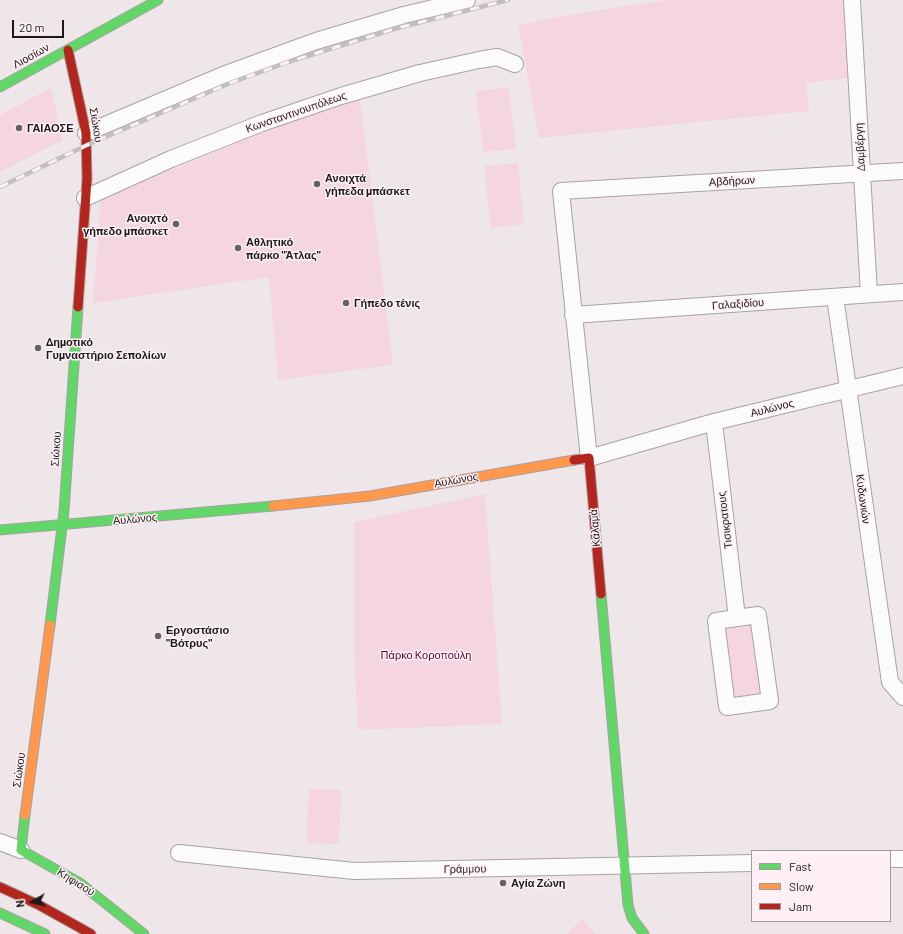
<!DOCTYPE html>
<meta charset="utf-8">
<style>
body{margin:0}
#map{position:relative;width:903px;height:934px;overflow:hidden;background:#eee6e8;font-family:Barlow,sans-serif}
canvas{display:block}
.legend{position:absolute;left:751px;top:850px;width:140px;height:72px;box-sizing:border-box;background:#fef0f5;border:1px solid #a49a9d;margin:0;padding:5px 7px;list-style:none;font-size:12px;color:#1d191a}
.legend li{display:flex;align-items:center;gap:8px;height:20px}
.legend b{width:20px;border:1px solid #a49a9d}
.north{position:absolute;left:12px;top:882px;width:40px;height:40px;-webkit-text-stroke:3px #fef0f5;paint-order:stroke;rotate:262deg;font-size:11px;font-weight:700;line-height:16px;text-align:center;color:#1d191a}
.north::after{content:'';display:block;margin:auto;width:14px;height:18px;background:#1d191a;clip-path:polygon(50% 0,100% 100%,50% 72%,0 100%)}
.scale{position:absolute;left:12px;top:20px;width:52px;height:18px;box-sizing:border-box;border:2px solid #1d191a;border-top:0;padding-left:5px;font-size:12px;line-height:14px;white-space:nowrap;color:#1d191a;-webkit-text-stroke:3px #fef0f5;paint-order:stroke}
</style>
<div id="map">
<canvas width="903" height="934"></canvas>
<ul class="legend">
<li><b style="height:5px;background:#63d668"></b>Fast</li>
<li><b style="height:5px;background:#ff974d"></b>Slow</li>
<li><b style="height:5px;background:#b3261e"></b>Jam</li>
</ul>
<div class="north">N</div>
<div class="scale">20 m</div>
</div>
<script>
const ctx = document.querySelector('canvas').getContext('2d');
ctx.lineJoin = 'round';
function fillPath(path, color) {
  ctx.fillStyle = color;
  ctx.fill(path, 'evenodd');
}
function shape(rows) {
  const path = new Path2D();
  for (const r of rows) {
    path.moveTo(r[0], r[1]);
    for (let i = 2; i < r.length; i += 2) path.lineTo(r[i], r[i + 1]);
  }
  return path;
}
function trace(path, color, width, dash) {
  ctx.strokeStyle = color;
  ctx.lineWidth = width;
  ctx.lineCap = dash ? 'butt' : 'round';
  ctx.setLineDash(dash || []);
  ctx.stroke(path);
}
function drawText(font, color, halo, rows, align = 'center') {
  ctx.font = font + ' Barlow,sans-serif';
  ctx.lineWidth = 3;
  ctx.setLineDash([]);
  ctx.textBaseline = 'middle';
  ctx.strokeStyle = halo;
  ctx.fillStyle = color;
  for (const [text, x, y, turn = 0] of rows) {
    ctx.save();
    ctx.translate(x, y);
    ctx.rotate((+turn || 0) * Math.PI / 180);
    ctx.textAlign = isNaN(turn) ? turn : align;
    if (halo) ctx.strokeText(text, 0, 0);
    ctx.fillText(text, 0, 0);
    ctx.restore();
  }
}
const green = shape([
 [666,0,844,0,849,78,806,83,809,111,539,138,518,25,561,16],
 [509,87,516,149,483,152,476,91],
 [51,88,63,140,0,172,0,115],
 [360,98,393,365,278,380,269,277,93,303,101,198,303,116],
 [518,163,524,224,491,228,484,166],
 [485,494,502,724,358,730,354,653,354,522],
 [753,625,762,694,734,698,724,629],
 [309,789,341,790,339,844,306,843],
 [582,919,596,934,567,934]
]);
const street = shape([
 [852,0,869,294],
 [86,133,223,75,316,41,404,15,467,0],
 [903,171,561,191,589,458,714,422,903,376],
 [85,198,171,159,262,123,341,96,420,73,479,60,497,57,515,64],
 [835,297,890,682,903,697],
 [573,315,903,292],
 [714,422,737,618],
 [758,615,770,701,727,707,716,621,758,615],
 [0,842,21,850],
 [179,853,354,871,752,863],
 [890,859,903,859]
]);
const fast = shape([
 [0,87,158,0],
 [0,530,273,506],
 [601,594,628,905,632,918,644,934],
 [50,625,64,511,78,307],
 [25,815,21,850,80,883,144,934],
 [0,913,45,934]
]);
const slow = shape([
 [273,506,370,496,574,460],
 [25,815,50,625]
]);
const jam = shape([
 [68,50,86,133,87,179,78,307],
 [574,460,589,458,601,594],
 [0,887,39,905,91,934]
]);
const rail = shape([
 [0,187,87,145,230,83,288,62,394,29,508,0]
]);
const markers = [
 [19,128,4,"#666162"],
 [317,184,4,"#666162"],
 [176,224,4,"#666162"],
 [238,248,4,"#666162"],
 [346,303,4,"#666162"],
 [38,348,4,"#666162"],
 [158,636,4,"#666162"],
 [503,883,4,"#666162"]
];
const streetNames = [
 ["Λιοσίων",31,56,-29],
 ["Κωνσταντινουπόλεως",296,112,-19],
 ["Σιώκου",96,125,81],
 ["Δαμβέργη",860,147,-93],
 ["Αβδήρων",732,181,-3],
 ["Γαλαξιδίου",738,304,-4],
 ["Αυλώνος",772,408,-14],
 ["Σιώκου",56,449,-86],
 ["Αυλώνος",456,480,-10],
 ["Κυδωνιών",863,499,82],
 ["Αυλώνος",135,519,-5],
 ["Τισικρατους",725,520,-97],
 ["Καλαμά",595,528,-95],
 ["Σιώκου",19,770,-82],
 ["Γράμμου",465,869,-1],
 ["Κηφισού",76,882,32]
];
const poiNames = [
 ["ΓΑΙΑΟΣΕ",27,128],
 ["Ανοιχτά",325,178],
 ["γήπεδα μπάσκετ",325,191],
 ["Ανοιχτό",168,218,"right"],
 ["γήπεδο μπάσκετ",168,231,"right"],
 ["Αθλητικό",246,242],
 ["πάρκο \"Άτλας\"",246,255],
 ["Γήπεδο τένις",354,303],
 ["Δημοτικό",46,342],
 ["Γυμναστήριο Σεπολίων",46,355],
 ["Εργοστάσιο",166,630],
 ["\"Βότρυς\"",166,643],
 ["Αγία Ζώνη",511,883]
];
const parkNames = [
 ["Πάρκο Κοροπούλη",426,655]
];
fillPath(green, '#f5d6e0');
trace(street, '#a8a2a4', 18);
trace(fast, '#a8a2a4', 11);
trace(slow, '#a8a2a4', 11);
trace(jam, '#a8a2a4', 11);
trace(street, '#fcfbfc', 16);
trace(fast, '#63d668', 9);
trace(slow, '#ff974d', 9);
trace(jam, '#b3261e', 9);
trace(rail, '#c1bfbf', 4.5);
trace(rail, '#fef0f5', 3, [9]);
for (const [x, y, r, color] of markers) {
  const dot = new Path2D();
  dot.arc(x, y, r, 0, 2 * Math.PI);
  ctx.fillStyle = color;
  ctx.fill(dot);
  trace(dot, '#fef0f5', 1.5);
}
drawText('11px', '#1d191a', '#fef0f5', streetNames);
drawText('bold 11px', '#1d191a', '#fef0f5', poiNames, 'left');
drawText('11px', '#600235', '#fef0f5', parkNames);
</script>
